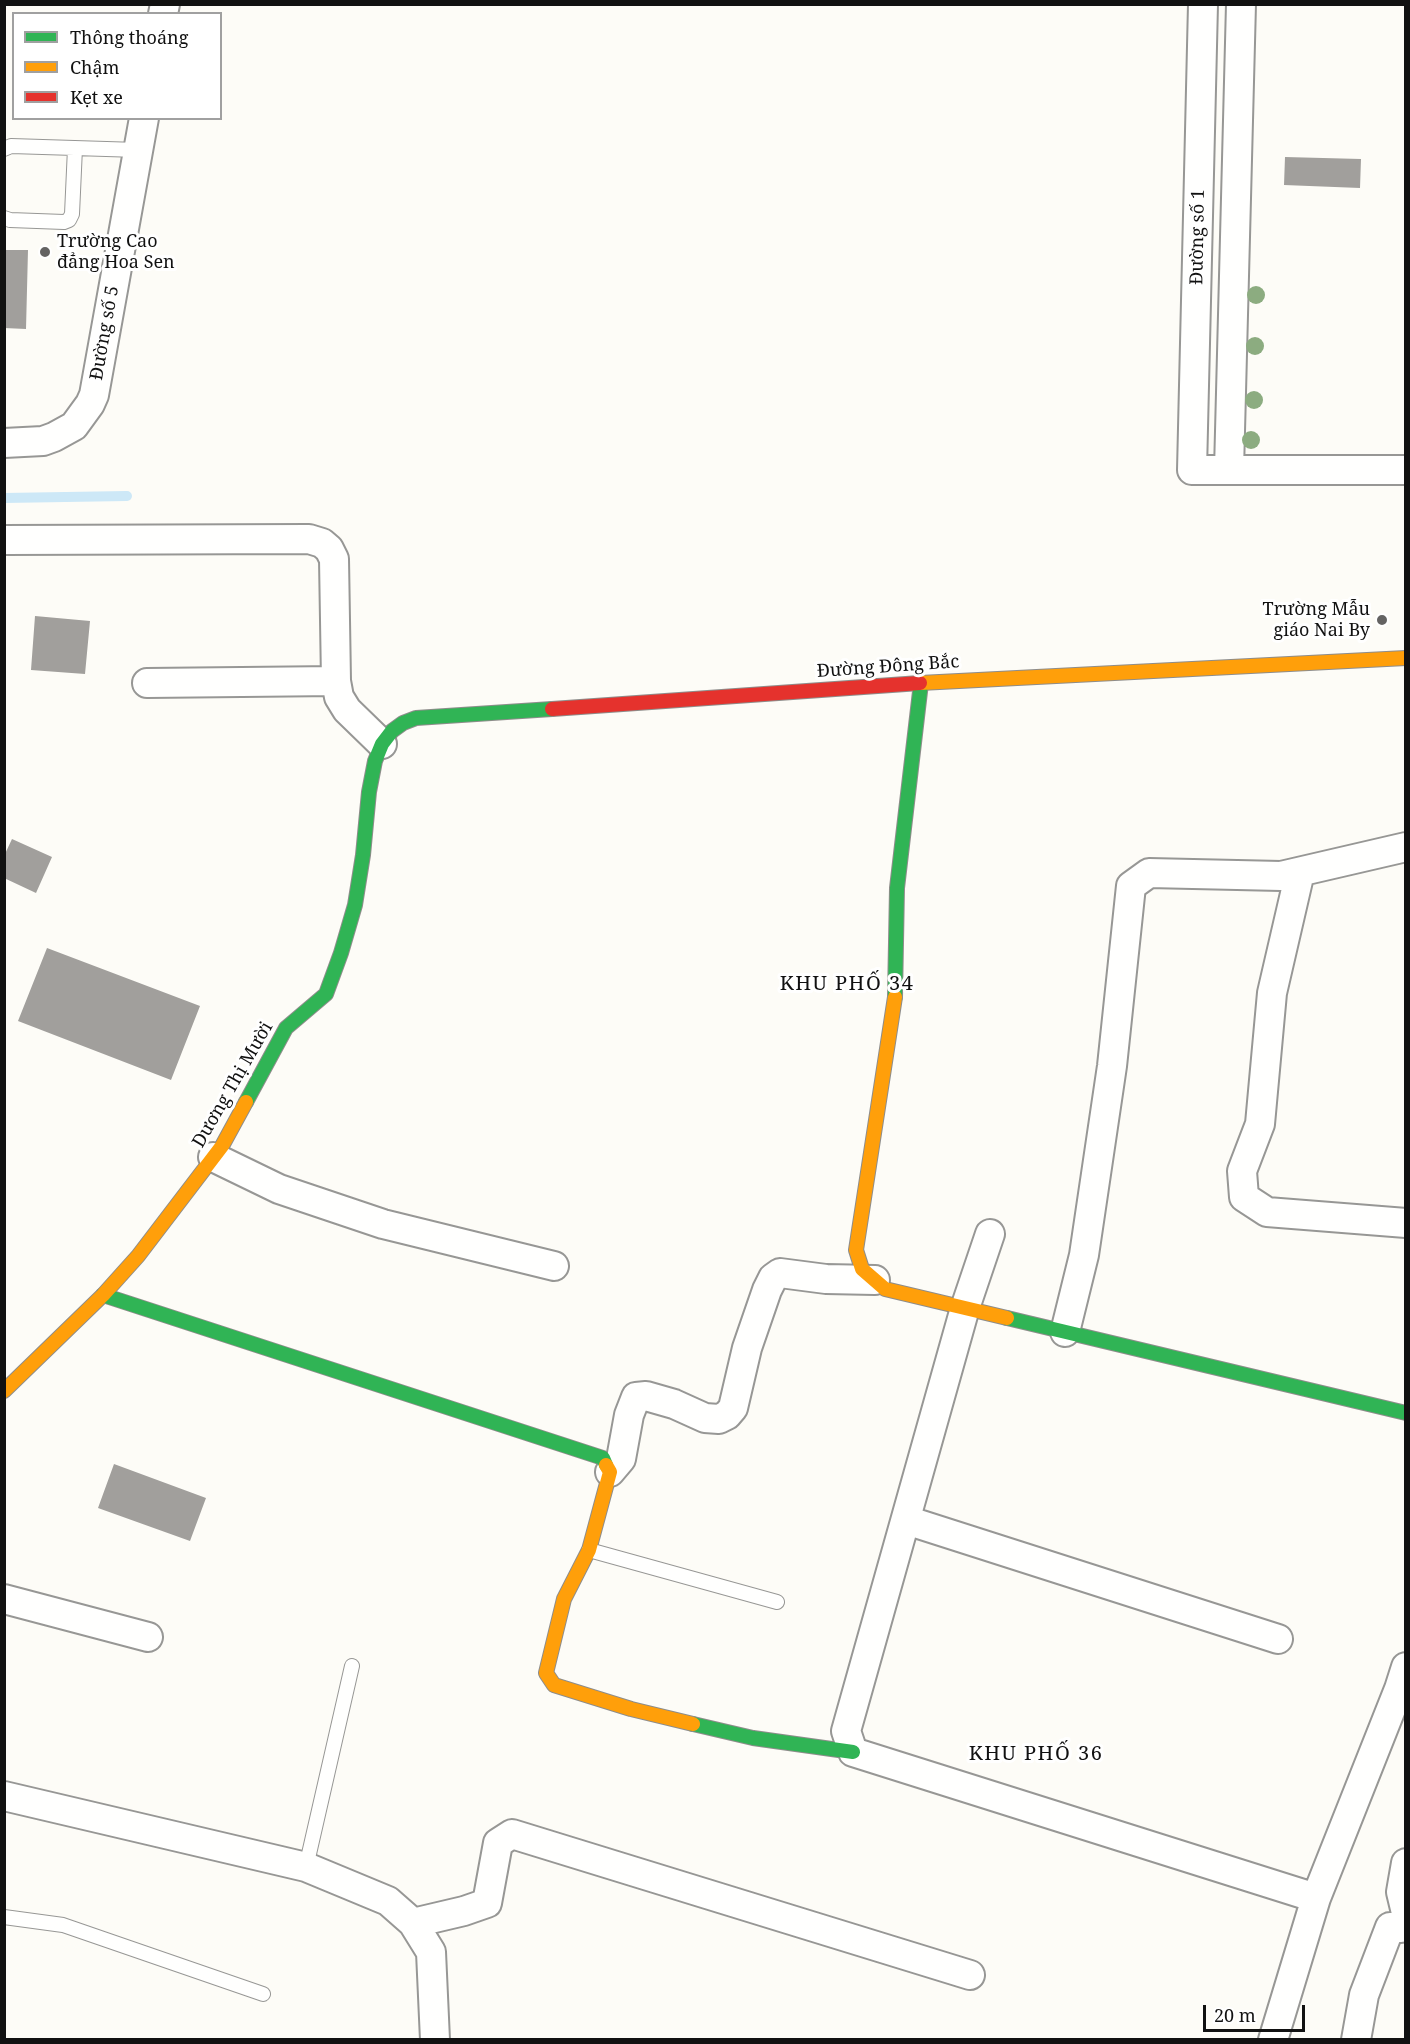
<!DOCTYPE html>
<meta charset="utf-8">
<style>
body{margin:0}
#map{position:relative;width:1410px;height:2044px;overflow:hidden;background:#fdfcf7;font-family:"Noto Serif",serif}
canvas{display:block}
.frame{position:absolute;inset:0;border:6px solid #111;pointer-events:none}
.legend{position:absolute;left:12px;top:12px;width:210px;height:108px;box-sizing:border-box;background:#fff;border:2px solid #a0a0a0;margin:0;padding:8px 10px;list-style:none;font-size:18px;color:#111}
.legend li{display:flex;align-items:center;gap:12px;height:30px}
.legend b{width:30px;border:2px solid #a0a0a0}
.scale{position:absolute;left:1203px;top:2005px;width:102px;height:27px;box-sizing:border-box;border:3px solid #111;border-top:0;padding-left:8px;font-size:18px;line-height:21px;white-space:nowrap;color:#111;-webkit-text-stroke:4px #fff;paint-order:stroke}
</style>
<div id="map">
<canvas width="1410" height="2044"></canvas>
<div class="frame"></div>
<ul class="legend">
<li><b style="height:8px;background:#30b455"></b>Thông thoáng</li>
<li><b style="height:8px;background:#ff9f0a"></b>Chậm</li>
<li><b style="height:8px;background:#e5322d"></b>Kẹt xe</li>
</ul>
<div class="scale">20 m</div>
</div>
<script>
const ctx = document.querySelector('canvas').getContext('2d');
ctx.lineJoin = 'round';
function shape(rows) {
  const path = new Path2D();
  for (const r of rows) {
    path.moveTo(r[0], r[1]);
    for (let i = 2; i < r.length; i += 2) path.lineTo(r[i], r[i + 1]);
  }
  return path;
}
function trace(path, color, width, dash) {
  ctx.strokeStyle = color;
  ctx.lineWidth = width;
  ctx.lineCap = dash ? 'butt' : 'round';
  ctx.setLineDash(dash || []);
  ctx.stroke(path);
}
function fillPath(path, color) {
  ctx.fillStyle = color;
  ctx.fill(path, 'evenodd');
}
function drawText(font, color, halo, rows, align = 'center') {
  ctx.font = font + ' "Noto Serif",serif';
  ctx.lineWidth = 6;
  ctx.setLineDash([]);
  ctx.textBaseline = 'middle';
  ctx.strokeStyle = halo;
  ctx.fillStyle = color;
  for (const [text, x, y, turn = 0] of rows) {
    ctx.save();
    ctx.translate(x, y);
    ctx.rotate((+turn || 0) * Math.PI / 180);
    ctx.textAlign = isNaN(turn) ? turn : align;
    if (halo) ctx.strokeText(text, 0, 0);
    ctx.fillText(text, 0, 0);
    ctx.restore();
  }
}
const stream = shape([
 [4,498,127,496]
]);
const building = shape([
 [1285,157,1361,159,1360,188,1284,185],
 [4,250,28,250,26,329,4,328],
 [35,616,90,621,85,674,31,670],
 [12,839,52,857,36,893,4,878,4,856],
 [47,948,200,1006,171,1080,18,1021],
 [114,1464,206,1498,190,1541,98,1508]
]);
const lane = shape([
 [4,149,11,146,138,150],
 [4,218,10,220,64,222,69,220,72,214,75,148],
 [589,1550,777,1602],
 [306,1867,352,1666],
 [4,1917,63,1925,263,1994]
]);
const street = shape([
 [1203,4,1192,470,1406,470],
 [163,14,165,4],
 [4,443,43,441,54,437,74,426,90,404,94,395,144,118],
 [1229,470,1241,4],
 [4,540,309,539,322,543,329,549,334,559,336,681,339,697,347,710,382,744],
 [147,683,336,681],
 [1300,872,1272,993,1260,1124,1242,1171,1244,1197,1267,1212,1406,1223],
 [213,1157,279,1189,383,1224,554,1266],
 [990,1234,965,1308,846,1731,853,1752,1316,1898],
 [1065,1332,1084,1255,1112,1066,1131,886,1149,873,1281,876,1406,847],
 [610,1472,621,1459,629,1415,636,1397,646,1396,674,1404,705,1418,719,1419,727,1415,733,1408,747,1348,767,1290,773,1278,780,1273,826,1279,875,1280],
 [906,1520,1278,1639],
 [4,1599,148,1637],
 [4,1796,306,1867,388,1901,413,1923,431,1952,435,2040],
 [1406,1863,1401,1892,1406,1913],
 [413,1923,464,1911,487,1903,498,1843,512,1834,970,1975],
 [1273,2040,1316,1898,1399,1689,1406,1667],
 [1356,2040,1364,1995,1390,1927,1401,1928,1406,1917]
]);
const fast = shape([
 [895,997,897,888,921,683],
 [246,1102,286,1028,326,994,341,953,355,905,363,855,369,792,375,761,382,744,392,731,403,723,416,718,552,709],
 [103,1295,603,1458,606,1465],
 [1007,1318,1406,1413],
 [693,1724,753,1738,853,1752]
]);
const slow = shape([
 [920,683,1406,658],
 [895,997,856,1250,862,1269,885,1289,1007,1318],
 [4,1391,103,1295,138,1256,222,1146,246,1102],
 [606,1465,610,1472,589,1550,564,1599,546,1673,554,1685,631,1709,693,1724]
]);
const jam = shape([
 [552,709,920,683]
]);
const trees = [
 [1256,295],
 [1255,346],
 [1254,400],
 [1251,440]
];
const markers = [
 [45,252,6,"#646362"],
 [1382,620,6,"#646362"]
];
const streetNames = [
 ["Đường số 1",1198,237,-89],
 ["Đường số 5",105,333,-80],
 ["Đường Đông Bắc",888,667,-4],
 ["Dương Thị Mười",233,1085,-60]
];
const poiNames = [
 ["Trường Cao",57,242],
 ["đẳng Hoa Sen",57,263],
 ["Trường Mẫu",1370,610,"right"],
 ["giáo Nai By",1370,631,"right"]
];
const neighbourhoodNames = [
 ["KHU PHỐ 34",847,984],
 ["KHU PHỐ 36",1036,1754]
];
trace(stream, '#cde8f7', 10);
fillPath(building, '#a19f9c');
trace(lane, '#979795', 16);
trace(street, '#979795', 32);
trace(fast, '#8e8d8b', 16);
trace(slow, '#8e8d8b', 16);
trace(jam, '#8e8d8b', 16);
trace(lane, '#fffffe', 14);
trace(street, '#fffffe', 28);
trace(fast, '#30b455', 14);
trace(slow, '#ff9f0a', 14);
trace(jam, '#e5322d', 14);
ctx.fillStyle = '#8cac80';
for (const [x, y] of trees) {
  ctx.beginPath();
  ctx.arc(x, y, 9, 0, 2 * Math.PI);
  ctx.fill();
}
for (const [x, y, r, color] of markers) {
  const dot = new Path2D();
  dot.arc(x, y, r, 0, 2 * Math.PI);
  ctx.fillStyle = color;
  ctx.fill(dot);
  trace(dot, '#fff', 2);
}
drawText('18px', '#111', '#fff', streetNames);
drawText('18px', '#111', '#fff', poiNames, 'left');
ctx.letterSpacing = '1.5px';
drawText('20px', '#111', '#fff', neighbourhoodNames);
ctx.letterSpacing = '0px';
</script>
